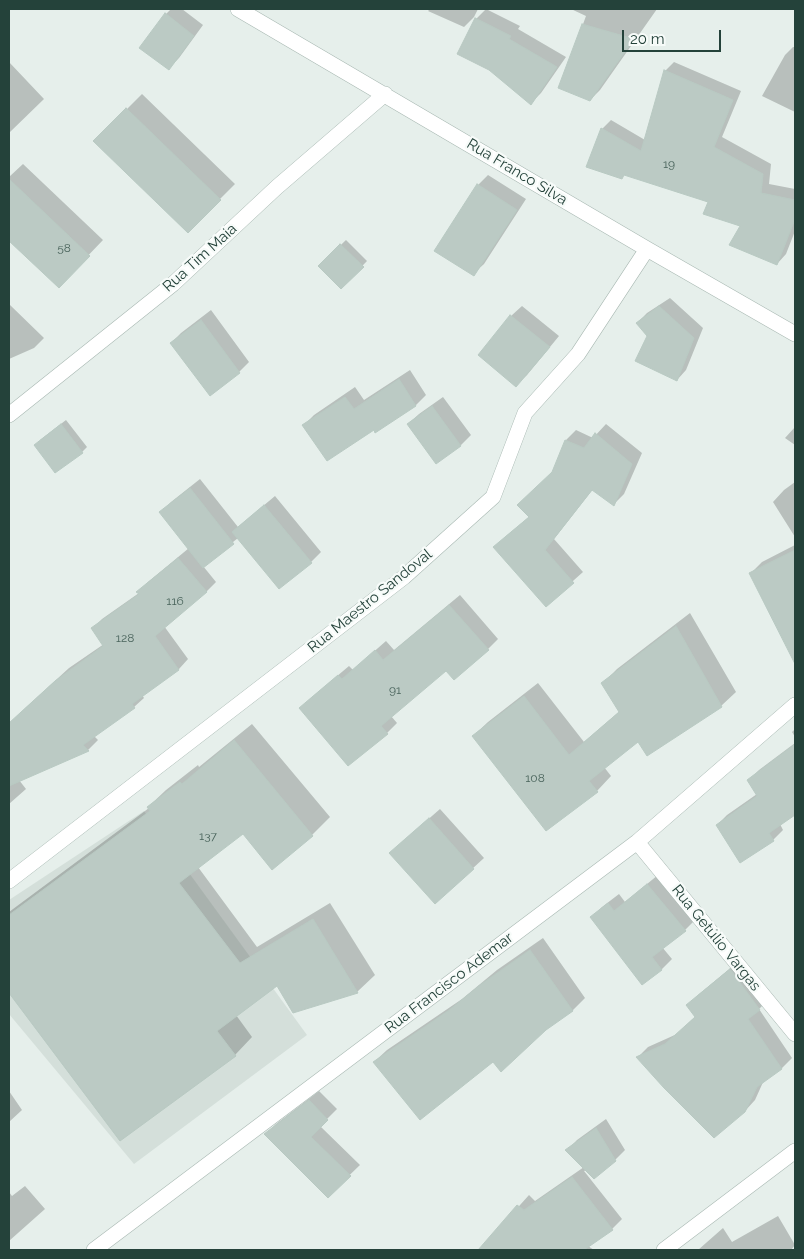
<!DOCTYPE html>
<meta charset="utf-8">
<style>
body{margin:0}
#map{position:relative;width:804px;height:1259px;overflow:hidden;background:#e6efeb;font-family:Raleway,sans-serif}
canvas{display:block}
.frame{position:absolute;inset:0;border:10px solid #24423a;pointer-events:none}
.scale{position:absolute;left:622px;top:30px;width:99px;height:22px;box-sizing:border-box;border:2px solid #24423a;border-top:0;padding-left:6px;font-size:15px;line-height:18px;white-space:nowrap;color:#24423a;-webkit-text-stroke:4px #f7fbf9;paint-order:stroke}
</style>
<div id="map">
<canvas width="804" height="1259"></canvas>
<div class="frame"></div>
<div class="scale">20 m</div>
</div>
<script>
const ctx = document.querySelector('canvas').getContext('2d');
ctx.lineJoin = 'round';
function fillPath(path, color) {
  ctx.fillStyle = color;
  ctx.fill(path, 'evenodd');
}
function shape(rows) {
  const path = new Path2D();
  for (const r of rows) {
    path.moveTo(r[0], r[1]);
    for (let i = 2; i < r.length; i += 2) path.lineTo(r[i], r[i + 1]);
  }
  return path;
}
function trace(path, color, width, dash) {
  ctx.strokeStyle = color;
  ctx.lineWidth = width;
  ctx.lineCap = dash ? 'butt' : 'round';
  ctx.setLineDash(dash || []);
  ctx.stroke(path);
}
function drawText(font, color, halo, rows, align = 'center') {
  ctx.font = font + ' Raleway,sans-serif';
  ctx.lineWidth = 4.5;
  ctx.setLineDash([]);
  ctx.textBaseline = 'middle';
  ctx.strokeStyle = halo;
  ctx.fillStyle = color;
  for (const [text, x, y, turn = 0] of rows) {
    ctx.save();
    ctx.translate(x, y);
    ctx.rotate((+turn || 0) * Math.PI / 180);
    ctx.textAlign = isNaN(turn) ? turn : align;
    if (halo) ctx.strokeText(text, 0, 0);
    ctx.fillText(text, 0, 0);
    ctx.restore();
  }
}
const built = shape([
 [144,811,307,1035,134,1164,9,1014,9,900]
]);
const shadow = shape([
 [171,9,182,9,203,25,179,58,169,68,166,14],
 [430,9,478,9,474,17,464,27,428,11],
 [486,9,520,26,518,29,566,57,541,93,531,103,476,19],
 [571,9,657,9,600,90,590,100,560,87,586,16],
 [793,47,795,47,795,112,762,96,785,55],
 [9,62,44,99,9,133],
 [674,62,741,91,722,137,771,164,769,184,795,189,795,231,786,254,777,264,742,225,710,201,625,174,622,177,602,129,611,120,645,140,665,71],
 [142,94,235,184,188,231,95,141],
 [23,164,103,240,59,286,9,239,9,177],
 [488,175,526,199,484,264,473,274,478,185],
 [346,240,367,261,341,288,319,266],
 [670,298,703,328,686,370,677,380,648,336,637,323,647,313],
 [9,304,44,338,34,348,9,359],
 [522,306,559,336,527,375,516,385,479,355,511,316],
 [211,310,249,362,239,372,171,343,181,333],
 [410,370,426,395,416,405,376,431,374,428,304,425,314,415,355,387,364,400],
 [443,397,471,435,461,445,436,462,408,424,419,414],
 [66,420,87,447,82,452,40,440],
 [606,424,642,453,624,494,614,504,593,489,554,539,583,572,546,605,505,537,530,516,553,472,566,440,576,430,593,438],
 [795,427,795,445,785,438],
 [200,479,238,527,275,496,321,552,311,562,238,538,203,566,216,582,206,592,164,626,188,659,179,669,142,695,144,698,134,707,94,736,98,740,88,750,19,780,26,789,9,804,9,741,19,733,20,713,69,668,104,644,92,629,102,619,139,593,138,592,148,582,189,548,161,512,171,502],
 [795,482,795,537,773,502,784,490],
 [795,545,795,629,782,636,751,573,762,562],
 [460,595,498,639,488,649,446,669,391,716,397,723,387,733,301,708,311,698,349,666,353,670,386,641,394,650],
 [690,613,736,692,721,706,647,755,638,740,604,767,611,776,597,791,473,736,488,722,538,683,584,742,620,711,603,683,617,669],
 [252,724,330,817,312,835,272,868,243,832,198,867,257,947,330,903,375,975,357,992,277,985,236,1015,252,1037,235,1055,120,1139,9,991,9,912,149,808,148,807,166,790,198,765,199,767],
 [795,729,795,737,792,732],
 [795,743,795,814,780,824,783,830,773,840,717,825,727,815,757,794,749,780,759,770],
 [440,809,484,858,435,903,401,843],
 [658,875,695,920,685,930,662,947,672,959,662,969,642,983,592,917,602,907,619,894,625,902],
 [543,938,585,998,572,1011,493,1060,374,1062,387,1050,462,999,497,970],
 [740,960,769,999,759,1009,792,1058,782,1068,764,1080,755,1100,745,1111,638,1057,648,1047,677,1034,696,1016,688,1005,698,995],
 [9,1091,22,1110,9,1122],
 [319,1091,337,1109,320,1126,360,1165,328,1196,266,1134,276,1124],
 [606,1119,625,1150,615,1160,584,1171,622,1219,612,1229,588,1246,594,1250,494,1250,486,1243,529,1195,535,1201,584,1167,567,1150,577,1140],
 [25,1186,45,1209,9,1241,9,1192,12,1196],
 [778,1216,795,1245,791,1250,698,1250,723,1228,732,1242]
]);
const building = shape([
 [165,13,194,36,169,70,139,48,165,13],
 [475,18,511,36,509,39,557,67,531,105,489,70,457,54,475,18],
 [582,24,634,39,590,101,558,88,582,24],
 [664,70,733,100,714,147,763,174,761,193,795,200,795,219,777,265,729,245,740,226,703,214,708,202,624,175,622,179,586,167,601,128,641,151,664,70],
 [126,108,221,200,188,233,93,141,126,108],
 [9,179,90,256,59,288,9,241,9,179],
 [477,184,517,210,474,276,434,251,477,184],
 [340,244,364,267,341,289,318,266,340,244],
 [659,306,694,338,677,381,635,361,647,336,636,323,659,306],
 [510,315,550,347,516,387,478,355,510,315],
 [201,320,240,373,210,396,170,343,201,320],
 [399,379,416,406,375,433,374,430,327,461,302,425,345,397,354,409,399,379],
 [432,406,461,446,436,464,407,424,432,406],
 [61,424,83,453,55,473,34,445,61,424],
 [595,433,632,464,614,506,592,490,545,550,574,583,546,607,493,547,529,517,517,505,552,472,565,440,584,448,595,433],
 [190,488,234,544,203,568,159,512,190,488],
 [264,505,312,563,279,589,232,532,264,505],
 [795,550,795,664,749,573,795,550],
 [178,558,207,592,155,636,179,670,132,704,135,708,83,745,89,751,9,786,9,723,55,681,103,646,91,628,139,594,136,592,178,558],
 [449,605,489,650,454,680,446,671,381,726,388,734,348,766,299,708,338,675,342,679,375,650,383,660,449,605],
 [676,626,722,707,647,756,638,742,589,781,598,792,546,831,472,736,524,696,569,755,619,712,601,683,676,626],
 [234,740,313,836,272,870,243,834,179,883,240,963,313,919,358,993,293,1013,277,986,217,1031,236,1056,120,1141,9,993,9,915,150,811,147,807,180,782,182,784,234,740],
 [795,744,795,815,769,833,774,841,740,863,716,825,757,796,747,780,795,744],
 [429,818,474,869,435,904,389,853,429,818],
 [647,884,686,931,652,957,662,970,642,985,590,917,608,903,614,911,647,884],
 [530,950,573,1011,546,1030,501,1072,493,1062,420,1120,373,1062,448,1011,480,985,530,950],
 [730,969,760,1010,748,1019,782,1069,757,1087,745,1112,714,1138,664,1088,636,1057,665,1044,695,1017,686,1005,730,969],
 [309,1100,328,1120,311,1137,351,1176,328,1198,264,1134,309,1100],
 [596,1128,616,1161,594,1179,565,1150,596,1128],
 [572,1177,613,1230,584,1250,478,1250,517,1205,524,1210,572,1177]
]);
const minor = shape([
 [238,9,647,249,795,334],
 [9,415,173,284,277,187,385,94],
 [637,842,795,1034],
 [9,881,404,577,493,497,525,413,578,354,647,249],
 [94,1250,637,842,795,705],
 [664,1250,795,1151]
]);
const numberNames = [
 ["19",669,164],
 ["58",64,248],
 ["116",175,601],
 ["128",125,638],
 ["91",395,690],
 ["108",535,778],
 ["137",208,836]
];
const streetNames = [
 ["Rua Franco Silva",517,172,31],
 ["Rua Tim Maia",200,258,-42],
 ["Rua Maestro Sandoval",370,601,-39],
 ["Rua Getúlio Vargas",716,938,51],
 ["Rua Francisco Ademar",449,983,-37]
];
fillPath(built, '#d4dfda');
fillPath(shadow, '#0003');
fillPath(building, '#bbcac4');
trace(building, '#b8c9c2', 1);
trace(minor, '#a8b8b2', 16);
trace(minor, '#fff', 15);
drawText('12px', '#4a645c', null, numberNames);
drawText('15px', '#24423a', '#f7fbf9', streetNames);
</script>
